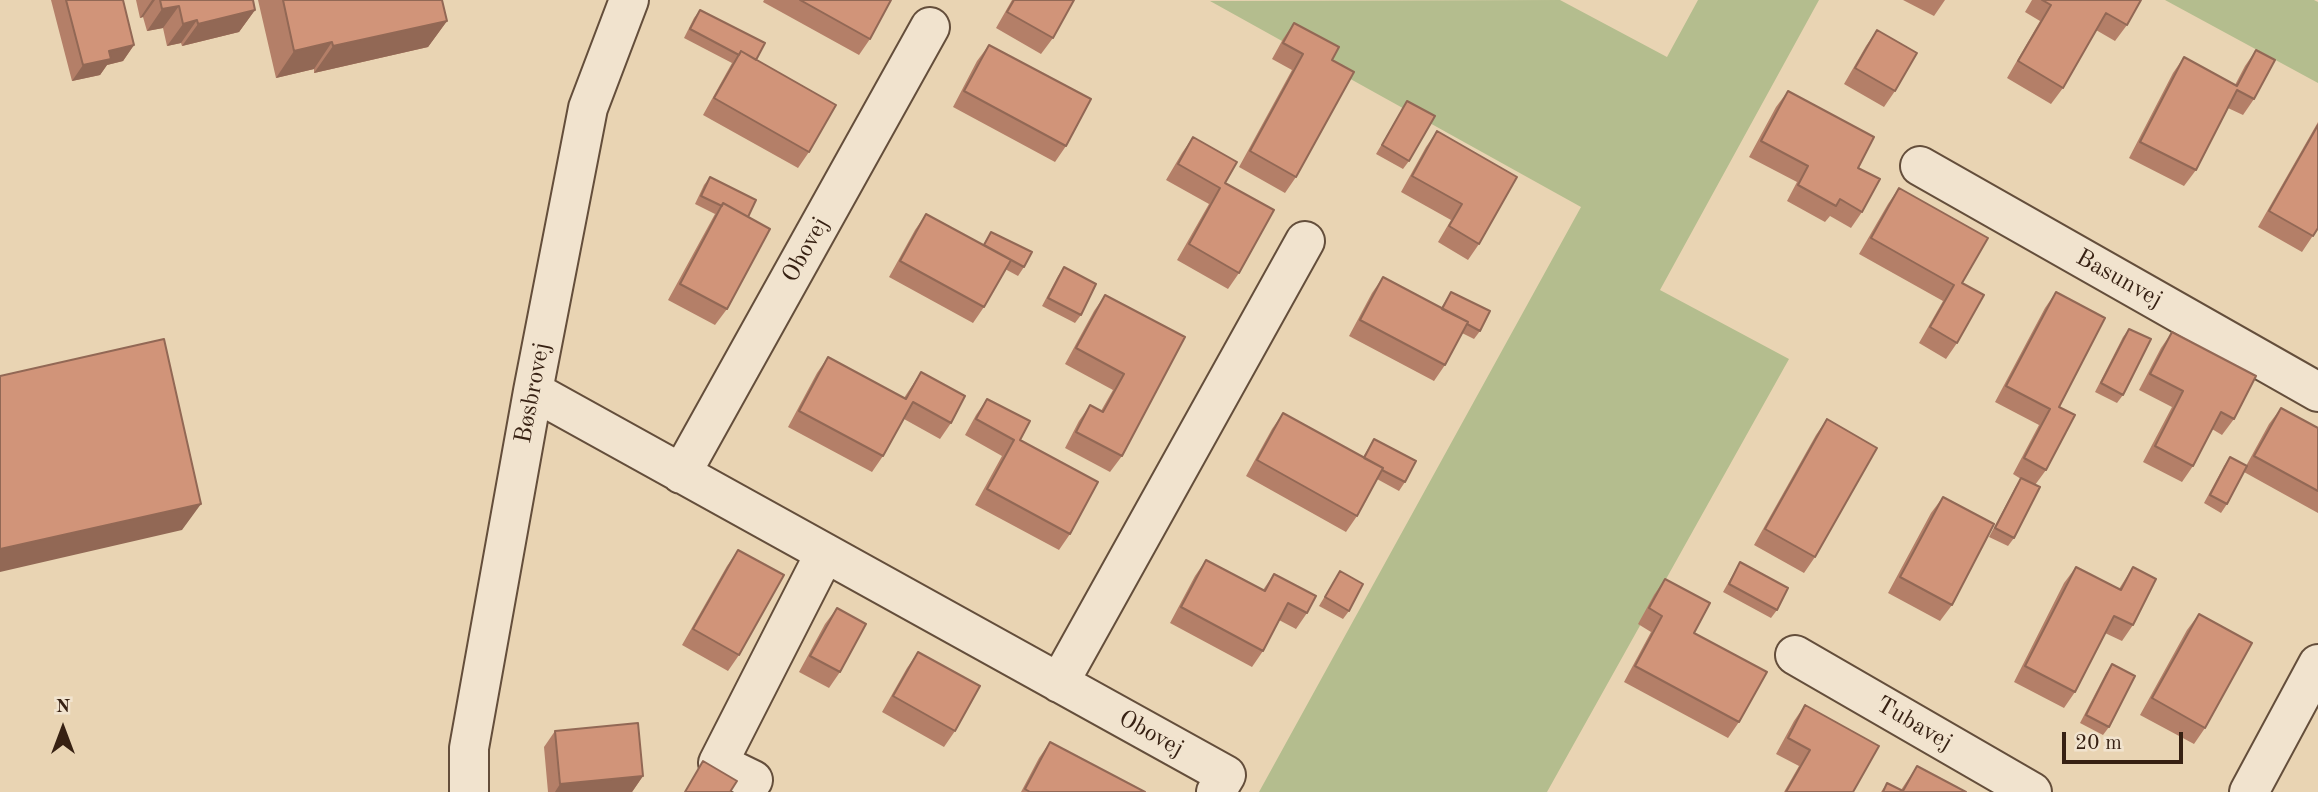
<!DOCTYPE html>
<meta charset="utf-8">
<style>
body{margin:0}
#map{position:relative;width:2318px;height:792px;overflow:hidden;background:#e9d4b3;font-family:"Old Standard TT",serif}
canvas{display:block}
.north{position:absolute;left:28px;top:694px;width:70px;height:70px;-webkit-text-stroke:5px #f1e3ce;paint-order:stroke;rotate:0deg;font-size:19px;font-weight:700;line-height:28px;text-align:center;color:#372113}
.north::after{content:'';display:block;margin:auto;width:24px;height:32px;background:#372113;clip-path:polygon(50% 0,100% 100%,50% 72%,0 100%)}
.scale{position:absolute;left:2062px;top:732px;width:121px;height:32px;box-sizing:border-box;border:4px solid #372113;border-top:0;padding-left:9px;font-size:21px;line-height:24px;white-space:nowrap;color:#372113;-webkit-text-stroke:5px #f1e3ce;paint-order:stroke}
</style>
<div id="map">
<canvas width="2318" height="792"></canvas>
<div class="north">N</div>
<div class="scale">20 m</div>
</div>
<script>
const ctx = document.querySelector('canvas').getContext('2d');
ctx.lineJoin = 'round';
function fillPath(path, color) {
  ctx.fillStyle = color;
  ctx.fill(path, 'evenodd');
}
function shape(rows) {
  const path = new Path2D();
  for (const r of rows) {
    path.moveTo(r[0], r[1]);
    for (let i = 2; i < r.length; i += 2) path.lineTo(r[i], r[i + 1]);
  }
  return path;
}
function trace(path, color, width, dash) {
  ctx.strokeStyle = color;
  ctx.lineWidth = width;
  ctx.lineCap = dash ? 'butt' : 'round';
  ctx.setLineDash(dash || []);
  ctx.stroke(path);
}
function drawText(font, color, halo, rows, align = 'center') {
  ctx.font = font + ' "Old Standard TT",serif';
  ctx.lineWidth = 6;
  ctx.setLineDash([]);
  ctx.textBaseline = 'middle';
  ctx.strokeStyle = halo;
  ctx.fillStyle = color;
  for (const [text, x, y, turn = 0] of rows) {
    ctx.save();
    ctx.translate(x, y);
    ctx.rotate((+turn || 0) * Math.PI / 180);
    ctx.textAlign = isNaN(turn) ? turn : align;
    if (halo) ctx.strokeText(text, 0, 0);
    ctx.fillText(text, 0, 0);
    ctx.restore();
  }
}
const green = shape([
 [1560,0,1667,57,1698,0,1819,0,1660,290,1789,359,1547,792,1259,792,1581,207,1210,1],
 [2165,0,2314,0,2318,2,2318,83]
]);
const minor = shape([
 [1920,166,2318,392],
 [533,391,1226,775,1216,792],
 [681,474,930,27],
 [1795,655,2032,792],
 [1059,683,1305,241],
 [753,780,718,763,825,553],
 [469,792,469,748,533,391,588,108,629,0],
 [2249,792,2318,664]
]);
const wall = shape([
 [51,0,123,0,134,45,123,61,107,65,100,75,72,81],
 [136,0,253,0,255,10,239,32,182,46,181,43,167,46,163,28,147,31,143,17,140,18],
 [258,0,442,0,447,21,428,47,314,73,314,69,276,78],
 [764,0,891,0,870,39,859,55,763,2],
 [1012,0,1074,0,1053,38,1041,54,996,28],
 [1903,0,1945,0,1934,16],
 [2032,0,2141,0,2127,25,2115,41,2096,30,2063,88,2051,104,2007,78,2040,21,2025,12],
 [700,10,756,60,809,152,798,168,703,115,732,63,684,38,694,18],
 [1294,23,1332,60,1296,177,1285,193,1239,167,1292,70,1272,59,1283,39],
 [1877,30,1895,91,1884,107,1844,84,1866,46],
 [989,45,1066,146,1055,162,953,107,977,61],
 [2256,50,2254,99,2243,115,2228,108,2196,170,2184,186,2129,158,2173,73,2184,57,2235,85,2245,66],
 [1788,91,1858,168,1862,212,1851,228,1830,216,1825,222,1787,201,1797,182,1749,157,1776,107],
 [1407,101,1409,161,1403,169,1376,154],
 [2318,122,2318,228,2302,252,2258,227],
 [1437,131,1479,244,1468,260,1438,242,1451,220,1401,192,1426,147],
 [1193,137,1225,183,1239,273,1228,289,1177,260,1209,204,1166,180,1182,153],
 [710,177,748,217,727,309,715,325,668,300,715,214,695,204,704,185],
 [1899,188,1962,283,1957,343,1946,359,1919,343,1943,301,1859,254,1888,204],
 [926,214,983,245,991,232,1024,267,1018,276,1005,269,984,307,973,323,889,277,915,230],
 [1064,267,1081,315,1075,323,1042,306,1058,276],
 [1383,277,1441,308,1451,292,1480,331,1474,339,1462,333,1445,365,1434,381,1349,336,1372,293],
 [2056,292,2059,407,2046,470,2035,485,2014,538,2008,546,1989,537,2016,486,2021,479,2013,474,2039,425,1995,402,2045,308],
 [1105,295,1185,337,1122,456,1110,472,1065,448,1079,421,1090,405,1101,411,1113,390,1065,364,1094,311],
 [2129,329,2123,395,2117,403,2095,392,2123,337],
 [2172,332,2234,419,2222,435,2212,429,2193,466,2182,482,2143,462,2172,407,2139,390,2161,348],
 [828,357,904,398,921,372,951,423,940,439,904,419,883,456,872,472,788,427,817,373],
 [987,399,1020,440,1070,534,1059,550,975,505,1002,456,965,435,976,415],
 [2281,408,2318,428,2318,513,2244,472,2227,504,2221,513,2204,503,2224,466,2230,457,2246,466,2269,424],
 [1283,413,1363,457,1374,439,1405,482,1399,491,1377,479,1357,516,1346,532,1246,476,1272,429],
 [1827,419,1815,557,1804,573,1754,545,1816,435],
 [1943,497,1952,605,1940,621,1888,593,1931,513],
 [738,550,739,655,728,671,682,645,727,566],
 [1206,560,1263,590,1274,574,1307,613,1296,629,1279,620,1263,651,1252,667,1170,623,1195,576],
 [1740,562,1777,610,1771,618,1723,592],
 [2076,567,2119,589,2133,567,2133,625,2122,641,2105,633,2075,692,2064,708,2014,682,2064,583],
 [1340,571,1349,611,1343,619,1319,606],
 [1665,579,1739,722,1728,738,1624,682,1651,632,1638,624,1654,595],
 [837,608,840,672,829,688,799,672,825,624],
 [2199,614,2205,728,2194,744,2140,715,2187,630],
 [918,652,955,731,944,747,882,712,907,668],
 [2112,664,2109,727,2103,735,2080,723,2106,673],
 [1805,705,1853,792,1784,792,1799,766,1776,754,1794,721],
 [555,731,643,776,632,792,548,792,544,747],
 [1050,742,1145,792,1021,792,1039,758],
 [1917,766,1966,792,1881,792,1887,783,1901,790]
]);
const shadedWall = shape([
 [152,0,155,0,143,17,140,18],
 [179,6,163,28,147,31,162,9],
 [255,10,239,32,182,46,198,24],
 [197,20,181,43,167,46,183,24],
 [447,21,428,47,314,73,333,46],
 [332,42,314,69,276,78,294,51],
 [134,45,123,61,107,65,100,75,72,81,83,65,109,51],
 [201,504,182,530,0,572,0,549],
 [643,776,632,792,555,792,560,784]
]);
const building = shape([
 [66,0,123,0,134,45,109,51,111,59,83,65,66,0],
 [160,0,253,0,255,10,198,24,197,20,183,24,179,6,162,9,160,0],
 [283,0,442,0,447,21,333,46,332,42,294,51,283,0],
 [800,0,891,0,870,39,800,0],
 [1014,0,1074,0,1053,38,1007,12,1014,0],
 [2042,0,2141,0,2127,25,2106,13,2063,88,2018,61,2051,5,2042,0],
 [700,10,765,43,756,60,741,51,739,55,690,29,700,10],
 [1294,23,1339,47,1332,60,1354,72,1296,177,1250,151,1303,54,1283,43,1294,23],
 [1877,30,1917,53,1895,91,1855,68,1877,30],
 [989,45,1091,99,1066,146,964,91,989,45],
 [2256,50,2275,60,2254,99,2237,90,2196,170,2140,142,2184,57,2237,86,2256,50],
 [741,51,836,105,809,152,714,98,741,51],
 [1788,91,1874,137,1858,168,1880,179,1862,212,1840,199,1836,206,1798,185,1808,166,1761,141,1788,91],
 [1407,101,1435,116,1409,161,1382,145,1407,101],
 [2318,125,2318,228,2313,236,2269,211,2318,125],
 [1437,131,1517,177,1479,244,1449,226,1462,204,1412,176,1437,131],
 [1193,137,1237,162,1225,183,1274,210,1239,273,1189,244,1220,188,1178,164,1193,137],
 [710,177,756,200,748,217,723,203,722,206,701,196,710,177],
 [1899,188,1988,238,1962,283,1984,295,1957,343,1930,327,1954,285,1871,238,1899,188],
 [723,203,770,229,727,309,680,284,723,203],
 [926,214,1011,260,984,307,900,261,926,214],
 [991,232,1032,252,1024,267,984,245,991,232],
 [1064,267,1096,284,1081,315,1048,298,1064,267],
 [1383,277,1468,322,1445,365,1360,320,1383,277],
 [1451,292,1490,311,1480,331,1467,324,1468,322,1442,309,1451,292],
 [2056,292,2105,318,2059,407,2075,415,2046,470,2024,458,2050,409,2006,386,2056,292],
 [1105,295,1185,337,1122,456,1076,432,1090,405,1103,412,1124,374,1076,348,1105,295],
 [2129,329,2151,339,2123,395,2101,383,2129,329],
 [2172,332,2256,376,2234,419,2221,412,2193,466,2155,446,2183,391,2150,374,2172,332],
 [164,339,201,504,0,549,0,376,164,339],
 [828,357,906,399,921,372,965,396,951,423,913,402,883,456,799,411,828,357],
 [987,399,1030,421,1020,440,1098,482,1070,534,987,489,1014,440,976,419,987,399],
 [2281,408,2318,428,2318,491,2254,456,2281,408],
 [1283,413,1383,468,1357,516,1257,460,1283,413],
 [1827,419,1877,448,1815,557,1765,529,1827,419],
 [1374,439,1416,461,1405,482,1382,470,1383,468,1364,458,1374,439],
 [2230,457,2247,466,2227,504,2210,495,2230,457],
 [2021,478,2040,487,2014,538,1995,528,2021,478],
 [1943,497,1994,524,1952,605,1900,577,1943,497],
 [738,550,784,575,739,655,693,629,738,550],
 [1206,560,1265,591,1274,574,1316,596,1307,613,1288,603,1263,651,1181,607,1206,560],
 [1740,562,1788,588,1777,610,1729,584,1740,562],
 [2076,567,2121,590,2133,567,2156,579,2133,625,2114,616,2075,692,2025,666,2076,567],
 [1340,571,1363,584,1349,611,1325,597,1340,571],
 [1665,579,1710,603,1694,633,1767,672,1739,722,1635,666,1662,616,1649,608,1665,579],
 [837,608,866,624,840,672,810,656,837,608],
 [2199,614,2252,643,2205,728,2152,698,2199,614],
 [918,652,980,686,955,731,893,696,918,652],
 [2112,664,2135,676,2109,727,2086,715,2112,664],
 [1805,705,1879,746,1853,792,1786,792,1810,750,1788,738,1805,705],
 [638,723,643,776,560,784,555,731,638,723],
 [1050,742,1145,792,1030,792,1025,789,1050,742],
 [703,761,737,781,730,792,685,792,703,761],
 [1917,766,1966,792,1883,792,1887,783,1903,791,1917,766]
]);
const streetNames = [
 ["Obovej",806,250,-61],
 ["Basunvej",2119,279,29],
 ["Bøsbrovej",533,393,-79],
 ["Tubavej",1914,724,30],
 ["Obovej",1151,734,29]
];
fillPath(green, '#b4bd8e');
trace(minor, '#644e3b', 42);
trace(minor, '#f1e3ce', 38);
fillPath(wall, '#b47f68');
fillPath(shadedWall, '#926855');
fillPath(building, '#d19479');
trace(building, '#926855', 2);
drawText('24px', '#372113', '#f1e3ce', streetNames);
</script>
